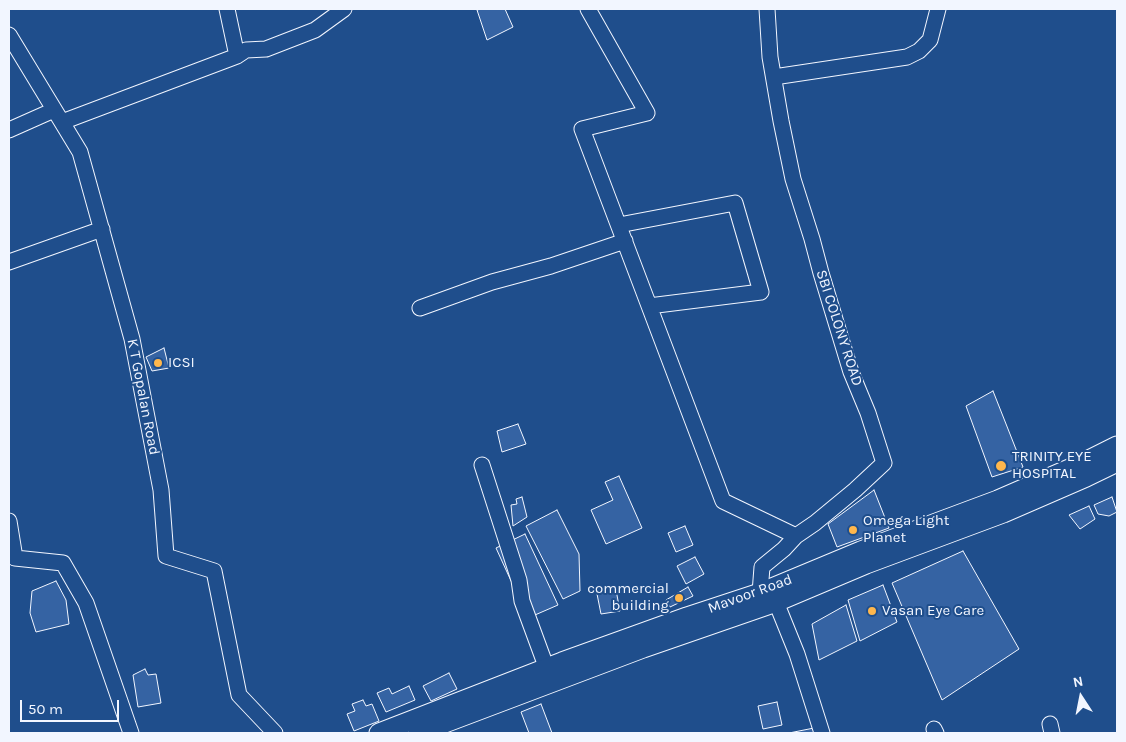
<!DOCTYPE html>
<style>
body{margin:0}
#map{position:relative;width:1126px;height:742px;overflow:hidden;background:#1f4e8c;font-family:Karla,sans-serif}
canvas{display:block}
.frame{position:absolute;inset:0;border:10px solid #f2f6ff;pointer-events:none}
.north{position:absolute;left:1056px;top:672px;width:50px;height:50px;-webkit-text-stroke:4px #1f4e8c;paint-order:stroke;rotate:349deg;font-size:14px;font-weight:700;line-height:20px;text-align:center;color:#f2f6ff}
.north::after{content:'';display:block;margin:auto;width:18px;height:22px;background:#f2f6ff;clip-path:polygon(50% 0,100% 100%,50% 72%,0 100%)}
.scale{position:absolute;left:20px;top:700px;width:99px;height:22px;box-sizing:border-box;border:2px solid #f2f6ff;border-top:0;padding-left:6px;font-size:15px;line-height:18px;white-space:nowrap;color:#f2f6ff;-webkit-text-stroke:4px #1f4e8c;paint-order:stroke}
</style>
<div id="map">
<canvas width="1126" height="742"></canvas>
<div class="frame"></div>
<div class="north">N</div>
<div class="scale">50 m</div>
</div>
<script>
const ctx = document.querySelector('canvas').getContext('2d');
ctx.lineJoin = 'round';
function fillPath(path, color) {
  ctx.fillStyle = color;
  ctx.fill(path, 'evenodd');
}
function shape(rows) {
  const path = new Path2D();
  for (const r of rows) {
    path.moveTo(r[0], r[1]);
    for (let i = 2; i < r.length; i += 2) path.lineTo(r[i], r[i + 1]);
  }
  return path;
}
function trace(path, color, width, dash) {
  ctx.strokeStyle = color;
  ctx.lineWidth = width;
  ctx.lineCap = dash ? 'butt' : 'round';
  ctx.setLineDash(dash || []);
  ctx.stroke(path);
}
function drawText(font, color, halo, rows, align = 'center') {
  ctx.font = font + ' Karla,sans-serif';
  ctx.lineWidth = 4;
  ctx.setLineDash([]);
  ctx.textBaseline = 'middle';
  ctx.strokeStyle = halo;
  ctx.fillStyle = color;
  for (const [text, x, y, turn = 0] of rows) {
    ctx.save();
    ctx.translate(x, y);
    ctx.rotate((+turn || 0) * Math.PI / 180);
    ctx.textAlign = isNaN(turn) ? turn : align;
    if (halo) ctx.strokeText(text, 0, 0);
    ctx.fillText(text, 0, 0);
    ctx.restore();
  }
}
const building = shape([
 [481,9,505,9,513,27,487,40,477,10,481,9],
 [164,348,169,368,152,371,146,357,164,348],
 [993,391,1023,467,992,477,966,406,993,391],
 [518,424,526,444,502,452,497,431,518,424],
 [619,476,642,528,606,544,591,510,613,500,605,482,619,476],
 [874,490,889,528,837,547,828,524,874,490],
 [522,497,527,517,513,526,511,505,517,504,516,499,522,497],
 [1112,497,1117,512,1109,516,1098,514,1094,505,1112,497],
 [1089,506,1095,519,1080,529,1069,515,1089,506],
 [557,510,579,554,580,591,563,599,526,526,557,510],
 [685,526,693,545,676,552,668,533,685,526],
 [525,534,558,605,528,618,496,548,525,534],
 [963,551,1019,649,942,700,892,583,963,551],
 [695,557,704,574,686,584,677,566,695,557],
 [56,581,66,600,69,624,36,632,30,613,32,591,56,581],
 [883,585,897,622,860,641,848,600,883,585],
 [688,587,693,596,670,607,666,600,688,587],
 [616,590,620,611,601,614,597,594,616,590],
 [846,605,857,641,819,660,812,624,846,605],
 [145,669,148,675,156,674,161,703,138,707,133,675,145,669],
 [449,673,457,689,431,701,423,686,449,673],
 [409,686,415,700,386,712,377,693,389,688,392,694,409,686],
 [363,700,366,706,372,704,379,721,354,731,347,714,355,711,352,704,363,700],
 [777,702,782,725,763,729,758,706,777,702],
 [541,704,552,733,529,733,521,712,541,704],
 [814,728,815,733,789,733,814,728]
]);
const minor = shape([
 [227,9,237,56],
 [588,9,647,113,582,129,723,501,796,536],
 [767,9,770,57,781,121,793,179,812,239,821,273,851,372,868,413,884,463,855,490,815,523,796,536,784,549,762,567,760,593,776,602,797,654,822,733],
 [9,35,80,152,132,339,161,490,166,556,214,571,239,695,275,733],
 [774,77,907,57,919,51,930,40,938,9],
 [62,122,237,56,246,50,266,49,315,30,344,9],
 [9,130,54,110],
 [619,225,735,203,761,292,649,306],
 [9,262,102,229],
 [420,308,492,282,551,266,625,241],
 [482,465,519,580,522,601,547,669],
 [9,521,15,558,63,563,86,603,131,733],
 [1050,724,1052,733],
 [934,729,936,733]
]);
const major = shape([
 [379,733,562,662,687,617,760,593,861,551,998,500,1081,464,1117,446],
 [418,733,643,648,776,602,866,564,1003,513,1086,477,1117,462]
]);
const markers = [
 [158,363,5,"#ffb74d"],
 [1001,466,6,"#ffb74d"],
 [853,530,5,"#ffb74d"],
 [679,598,5,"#ffb74d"],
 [872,611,5,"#ffb74d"]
];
const streetNames = [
 ["SBI COLONY ROAD",839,328,72],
 ["K T Gopalan Road",143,397,79],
 ["Mavoor Road",750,594,-20]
];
const poiNames = [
 ["ICSI",168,363],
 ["TRINITY EYE",1012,457],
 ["HOSPITAL",1012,474],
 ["Omega Light",863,521],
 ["Planet",863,538],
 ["commercial",669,589,"right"],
 ["building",669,606,"right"],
 ["Vasan Eye Care",882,611]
];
fillPath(building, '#3563a3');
trace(building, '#f2f6ff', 1);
trace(minor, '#f2f6ff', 17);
trace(major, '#f2f6ff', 21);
trace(minor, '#1f4e8c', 15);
trace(major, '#1f4e8c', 19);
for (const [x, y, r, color] of markers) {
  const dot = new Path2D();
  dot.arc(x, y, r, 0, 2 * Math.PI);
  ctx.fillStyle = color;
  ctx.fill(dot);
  trace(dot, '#1f4e8c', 2);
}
drawText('15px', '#f2f6ff', '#1f4e8c', streetNames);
drawText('15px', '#f2f6ff', '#1f4e8c', poiNames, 'left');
</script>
